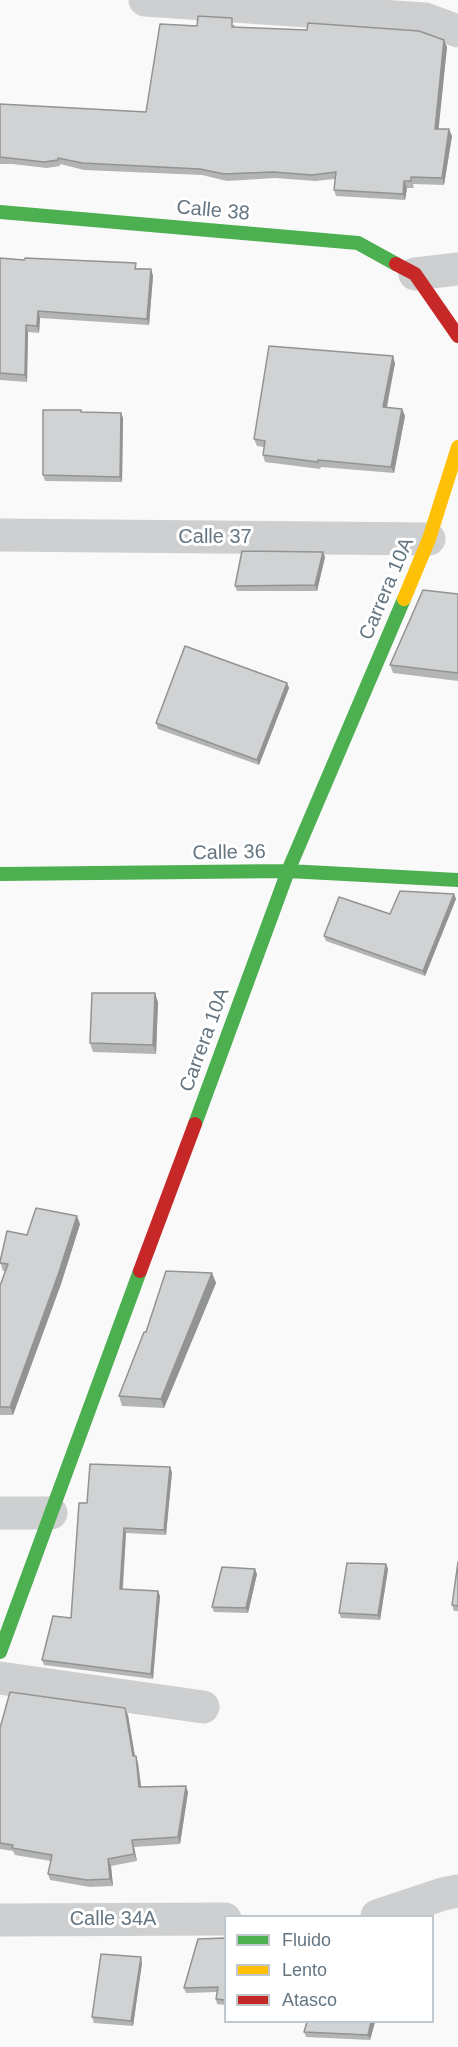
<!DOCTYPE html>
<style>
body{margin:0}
#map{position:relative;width:458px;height:2047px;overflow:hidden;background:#f9f9f9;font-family:Helvetica,sans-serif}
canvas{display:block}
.legend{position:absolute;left:224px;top:1915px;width:210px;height:108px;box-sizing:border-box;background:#fff;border:2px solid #c1c8cd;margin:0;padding:8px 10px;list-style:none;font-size:18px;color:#657683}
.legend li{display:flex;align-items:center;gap:12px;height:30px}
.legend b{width:30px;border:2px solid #c1c8cd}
</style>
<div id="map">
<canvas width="458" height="2047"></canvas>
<ul class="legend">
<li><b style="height:8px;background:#4caf50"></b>Fluido</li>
<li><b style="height:8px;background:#ffc107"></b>Lento</li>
<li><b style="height:8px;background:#c62828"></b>Atasco</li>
</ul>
</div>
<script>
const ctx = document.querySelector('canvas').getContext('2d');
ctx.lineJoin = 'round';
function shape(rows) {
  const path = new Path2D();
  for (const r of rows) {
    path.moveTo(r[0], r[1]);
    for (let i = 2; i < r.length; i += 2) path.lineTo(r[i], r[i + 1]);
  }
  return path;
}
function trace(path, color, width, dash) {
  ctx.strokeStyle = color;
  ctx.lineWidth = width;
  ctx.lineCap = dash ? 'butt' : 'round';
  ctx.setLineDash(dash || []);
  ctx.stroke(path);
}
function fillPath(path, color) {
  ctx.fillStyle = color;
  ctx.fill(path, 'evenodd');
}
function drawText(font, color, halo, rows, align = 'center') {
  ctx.font = font + ' Helvetica,sans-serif';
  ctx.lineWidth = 6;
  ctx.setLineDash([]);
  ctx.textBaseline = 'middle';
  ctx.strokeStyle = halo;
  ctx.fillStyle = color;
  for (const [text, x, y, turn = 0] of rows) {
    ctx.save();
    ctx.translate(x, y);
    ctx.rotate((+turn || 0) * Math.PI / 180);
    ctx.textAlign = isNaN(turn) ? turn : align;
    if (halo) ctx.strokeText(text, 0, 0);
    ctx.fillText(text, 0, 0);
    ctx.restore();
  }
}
const street = shape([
 [145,0,425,19,458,31],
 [415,274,458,269],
 [0,535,429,539],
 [0,1513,51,1513],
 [0,1678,203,1707],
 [377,1916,443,1894,458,1891],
 [0,1920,225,1919]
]);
const fast = shape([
 [0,212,358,243,396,264],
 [0,874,288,871,458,880],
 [195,1124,288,871,404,599],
 [0,1652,140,1271]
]);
const slow = shape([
 [404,599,429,539,458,447]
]);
const jam = shape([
 [396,264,415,274,458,336],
 [140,1271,195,1124]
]);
const wall = shape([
 [235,25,235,27,447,47,438,129,452,136,444,185,413,184,414,188,407,188,405,200,336,196,334,190,335,179,315,181,275,178,227,181,202,175,84,170,60,164,60,166,47,168,12,164,0,164,0,104,146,112,197,26],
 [0,258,151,269,153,276,149,325,40,318,39,333,28,332,27,382,0,380],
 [395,363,387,408,402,409,405,416,394,473,321,467,320,469,265,462,263,455,264,447,257,446,254,439],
 [81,410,82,412,121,413,123,418,122,482,45,481,43,475],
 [325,557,317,591,237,591,235,586],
 [458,594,458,681,393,673,390,665],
 [287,683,289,688,259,765,158,729,156,723],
 [454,894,456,899,425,976,326,941,324,936],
 [158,1002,156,1054,93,1052,90,1043],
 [80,1224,61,1284,13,1415,0,1415,0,1286,6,1271,3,1271,0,1262,27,1235],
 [212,1273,216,1283,164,1408,122,1406,119,1396,146,1332],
 [172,1472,166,1535,126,1533,123,1589,160,1596,153,1679,44,1665,42,1660,71,1618,87,1503],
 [458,1562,458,1611,454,1611,452,1605],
 [386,1564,388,1569,380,1620,341,1618,339,1613],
 [257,1574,248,1613,214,1612,212,1607],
 [128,1715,135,1756,136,1756,138,1763,141,1787,188,1792,180,1844,134,1847,137,1861,111,1866,113,1886,90,1887,50,1880,48,1874,51,1861,15,1855,13,1851,0,1849,0,1728],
 [225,1938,225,2005,217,2004,216,1999,217,1992,186,1993,184,1988],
 [142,1963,133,2026,94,2023,92,2017],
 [375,2022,370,2040,306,2037,304,2032]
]);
const shadedWall = shape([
 [444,40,447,47,438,135,435,129],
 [449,129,452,136,444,185,442,178],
 [404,181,407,188,405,200,403,194],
 [151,269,153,276,149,325,147,319],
 [38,311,40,318,39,333,37,326],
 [26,325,28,332,27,382,25,375],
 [393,356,395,363,385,414,383,407],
 [402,409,405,416,394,473,391,467],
 [121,413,123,418,122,482,120,477],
 [323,552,325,557,317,591,315,585],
 [287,683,289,688,259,765,257,760],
 [454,894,456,899,425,976,423,971],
 [155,993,158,1002,156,1054,153,1045],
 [77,1216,80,1224,61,1284,13,1415,10,1407],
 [212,1273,216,1283,164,1408,161,1399],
 [170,1467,172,1472,166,1535,164,1530],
 [124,1528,126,1533,122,1594,120,1589],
 [386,1564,388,1569,380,1620,378,1615],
 [255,1569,257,1574,248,1613,246,1608],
 [158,1591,160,1596,153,1679,151,1674],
 [125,1708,128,1715,136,1763,133,1756],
 [136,1756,138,1763,142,1794,139,1787],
 [186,1786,188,1792,180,1844,178,1837],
 [132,1840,134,1847,137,1861,134,1854],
 [108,1859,111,1866,113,1886,110,1879],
 [141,1957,142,1963,133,2026,131,2021],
 [371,2022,375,2022,370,2040,368,2035]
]);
const building = shape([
 [198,16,232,18,232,27,307,30,308,23,419,31,444,40,435,129,449,129,442,178,411,177,411,181,404,181,403,194,334,190,336,172,312,175,273,172,224,174,200,169,82,163,58,158,58,160,44,162,0,157,0,104,146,112,160,24,197,26,198,16],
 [0,258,24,260,25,258,136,263,135,269,151,269,147,319,38,311,37,326,26,325,25,375,0,373,0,258],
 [269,346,393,356,383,407,402,409,391,467,318,460,318,462,263,455,265,441,254,439,269,346],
 [43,410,81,410,81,412,121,413,120,477,43,475,43,410],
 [242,551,323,552,315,585,235,586,242,551],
 [423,590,458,594,458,673,390,665,423,590],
 [185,646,287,683,257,760,156,723,185,646],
 [400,891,454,894,423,971,324,936,339,897,390,914,400,891],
 [92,993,155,993,153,1045,90,1043,92,993],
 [36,1208,77,1216,58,1275,10,1407,0,1407,0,1286,8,1264,0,1263,0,1262,7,1231,27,1235,36,1208],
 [166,1271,212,1273,161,1399,119,1396,144,1332,146,1332,166,1271],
 [90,1464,170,1467,164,1530,124,1528,120,1589,158,1591,151,1674,42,1660,53,1616,71,1618,79,1503,87,1503,90,1464],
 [458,1562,458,1606,452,1605,458,1562],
 [347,1563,386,1564,378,1615,339,1613,347,1563],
 [222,1567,255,1569,246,1608,212,1607,222,1567],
 [10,1692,125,1708,133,1756,136,1756,139,1787,186,1786,178,1837,132,1840,134,1854,108,1859,110,1879,87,1880,48,1874,52,1855,12,1848,13,1845,0,1843,0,1728,10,1692],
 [225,1938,225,2000,216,1999,218,1987,184,1988,198,1939,225,1938],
 [101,1954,141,1957,131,2021,92,2017,101,1954],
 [307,2022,371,2022,368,2035,304,2032,307,2022]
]);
const streetNames = [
 ["Calle 38",213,211,5],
 ["Calle 37",215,537],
 ["Carrera 10A",387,589,-67],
 ["Calle 36",229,853,-1],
 ["Carrera 10A",205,1040,-70],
 ["Calle 34A",113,1919]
];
trace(street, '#cecfd0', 33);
trace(fast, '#4caf50', 14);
trace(slow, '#ffc107', 14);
trace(jam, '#c62828', 14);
fillPath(wall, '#b3b5b5');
fillPath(shadedWall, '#929394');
fillPath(building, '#d0d2d3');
trace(building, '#929394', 1.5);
drawText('20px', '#657683', '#fff', streetNames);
</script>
